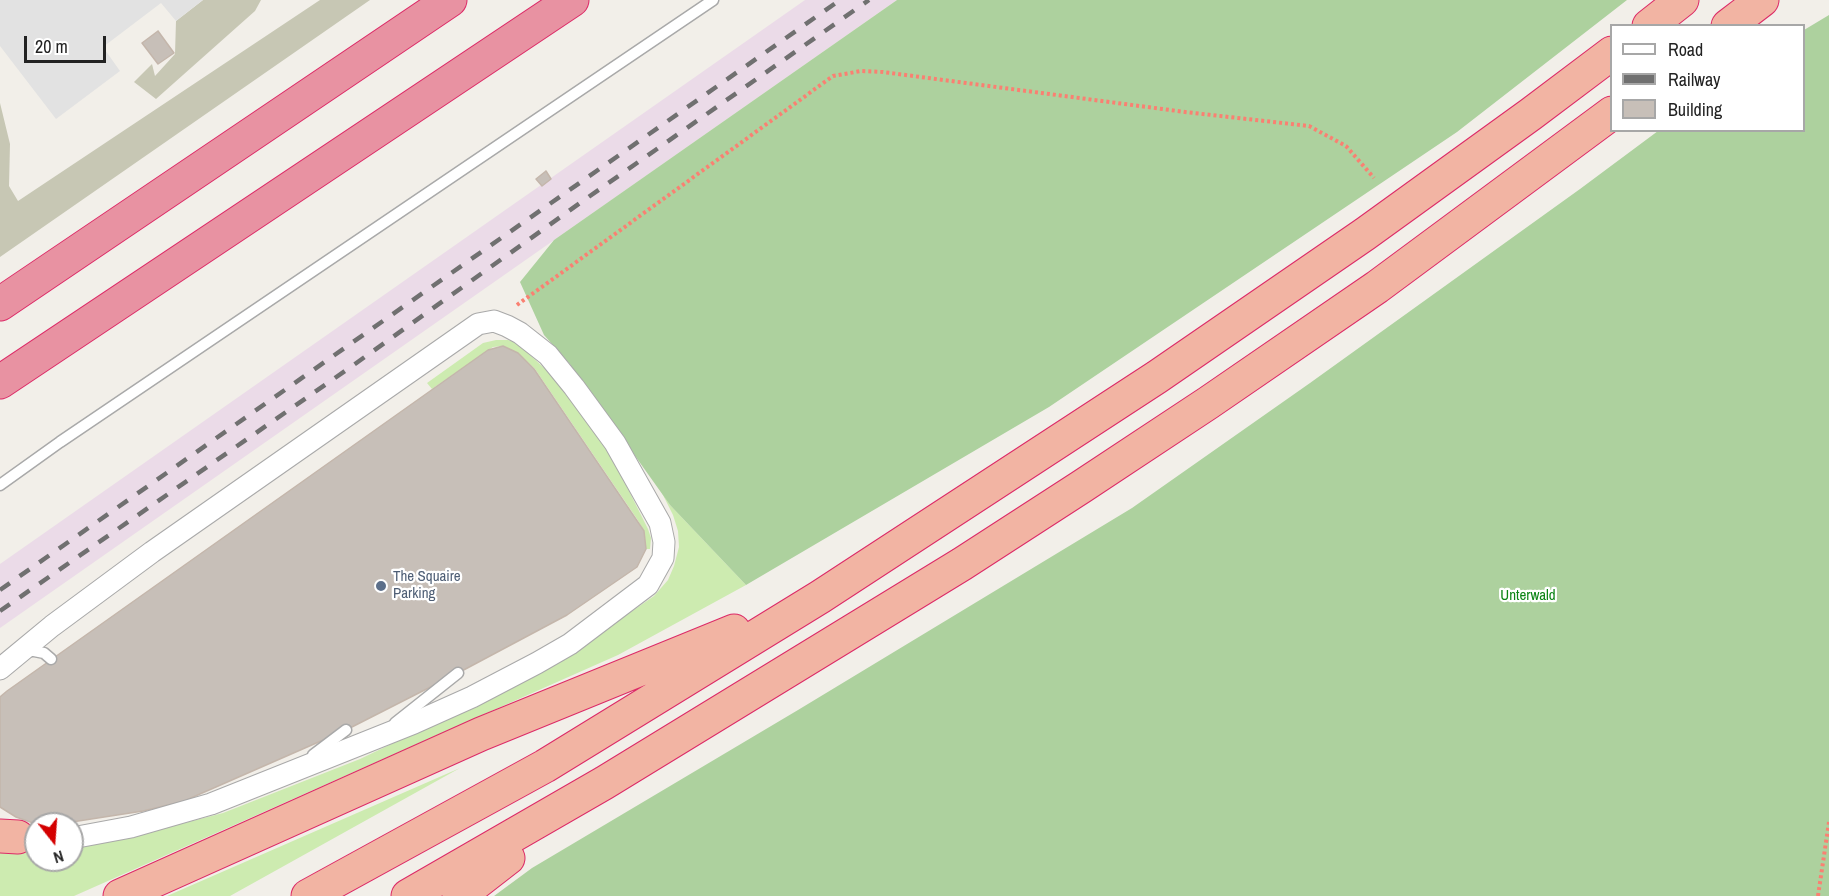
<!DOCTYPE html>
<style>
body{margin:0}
#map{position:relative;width:1829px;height:896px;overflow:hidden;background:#f2efe9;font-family:"Archivo Narrow",sans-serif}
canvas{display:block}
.legend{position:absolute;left:1610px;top:24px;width:195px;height:108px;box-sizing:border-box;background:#fff;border:2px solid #a7a7a7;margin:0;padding:8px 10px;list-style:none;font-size:18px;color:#222}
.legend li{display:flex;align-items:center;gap:12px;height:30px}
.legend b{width:30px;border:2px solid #a7a7a7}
.north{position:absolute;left:24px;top:812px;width:60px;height:60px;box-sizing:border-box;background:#fff;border:2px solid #a7a7a7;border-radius:50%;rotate:163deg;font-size:16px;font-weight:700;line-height:24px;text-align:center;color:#222}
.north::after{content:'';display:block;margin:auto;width:21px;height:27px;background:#d40000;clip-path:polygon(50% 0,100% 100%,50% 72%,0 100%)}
.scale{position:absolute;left:24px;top:36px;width:82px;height:27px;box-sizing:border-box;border:3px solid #222;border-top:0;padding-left:8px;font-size:18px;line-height:21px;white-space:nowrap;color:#222;-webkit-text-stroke:4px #fff;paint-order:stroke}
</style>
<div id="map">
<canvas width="1829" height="896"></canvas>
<ul class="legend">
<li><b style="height:8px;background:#fff"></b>Road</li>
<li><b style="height:8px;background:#707070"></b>Railway</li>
<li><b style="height:16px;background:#c7bfb8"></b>Building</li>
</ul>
<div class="north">N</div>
<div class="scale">20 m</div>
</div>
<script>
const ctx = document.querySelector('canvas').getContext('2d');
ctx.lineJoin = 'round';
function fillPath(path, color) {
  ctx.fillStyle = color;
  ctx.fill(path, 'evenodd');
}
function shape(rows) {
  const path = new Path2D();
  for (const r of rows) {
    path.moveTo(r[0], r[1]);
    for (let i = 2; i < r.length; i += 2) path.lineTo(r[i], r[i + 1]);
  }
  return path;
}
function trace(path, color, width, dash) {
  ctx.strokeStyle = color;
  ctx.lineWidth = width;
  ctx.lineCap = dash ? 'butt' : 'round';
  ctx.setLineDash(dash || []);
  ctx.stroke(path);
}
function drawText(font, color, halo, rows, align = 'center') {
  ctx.font = font + ' "Archivo Narrow",sans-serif';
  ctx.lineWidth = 4.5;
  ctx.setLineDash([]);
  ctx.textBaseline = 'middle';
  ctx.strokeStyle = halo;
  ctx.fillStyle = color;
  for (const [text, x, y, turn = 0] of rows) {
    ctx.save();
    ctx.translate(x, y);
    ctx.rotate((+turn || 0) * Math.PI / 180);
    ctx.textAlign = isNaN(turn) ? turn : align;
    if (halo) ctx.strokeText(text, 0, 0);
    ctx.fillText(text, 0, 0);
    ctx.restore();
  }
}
const industrial = shape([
 [805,0,897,0,0,628,0,564]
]);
const construction = shape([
 [203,0,261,0,255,11,156,99,134,82,152,64,155,76,175,54,176,21],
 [320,0,370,0,0,257,0,103,10,144,9,186,18,201]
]);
const grass = shape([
 [496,340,508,340,517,343,555,378,612,457,648,529,651,538,650,549,646,549,644,531,637,519,535,369,518,353,503,346,493,347,432,389,427,383,483,343],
 [662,493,670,505,746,585,618,655,74,896,0,896,0,853,36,852,36,860,72,860,72,847,142,834,223,813,360,759,521,682,573,652,654,596,668,580,674,566,679,547,678,531,673,515],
 [460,768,230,896,167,896]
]);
const forest = shape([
 [897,0,1627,0,1457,132,1049,407,746,585,670,505,569,363,544,335,520,282,554,240],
 [1829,15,1829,896,494,896,532,868,798,710,1132,508,1310,383,1580,189,1658,131,1804,130,1804,30]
]);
const parking = shape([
 [0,0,203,0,176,21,161,3,103,47,120,71,56,119,0,46]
]);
const building = shape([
 [158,31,174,53,158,64,142,43,158,31],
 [546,171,551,179,542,186,536,179,546,171],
 [503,346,518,353,534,369,644,531,646,549,637,567,567,615,458,673,346,730,184,801,143,811,59,824,36,824,16,817,0,807,0,697,7,691,488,350,503,346]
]);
const path = shape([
 [517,305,833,76,861,71,883,72,1185,112,1309,126,1346,146,1374,178],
 [1818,896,1829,822]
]);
const service = shape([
 [0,485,60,442,713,0],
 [24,651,34,651,44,653,51,659],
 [395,723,458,673],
 [313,755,346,730]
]);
const minor = shape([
 [0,669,52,626,152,552,478,324,494,321,507,326,520,333,548,355,574,387,615,443,660,523,664,542,663,558,648,585,570,644,537,663,472,697,414,723,211,804,131,827,72,838]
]);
const trunk = shape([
 [1649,26,1682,0],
 [1728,26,1762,0],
 [0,836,18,837],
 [120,896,481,734,734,631],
 [308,896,545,766,820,597,1157,377,1365,234,1531,114,1612,53],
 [408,896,604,783,962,564,1081,487,1208,403,1377,287,1612,113],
 [459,896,508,858]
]);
const motorway = shape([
 [0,304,450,0],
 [0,382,572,0]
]);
const rail = shape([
 [0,590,840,0],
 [0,611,355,364,580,203,869,0]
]);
const markers = [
 [381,586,6,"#5c6f8a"]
];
const serviceNames = [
 ["The Squaire",393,577],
 ["Parking",393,594]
];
const parkNames = [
 ["Unterwald",1528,596]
];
fillPath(industrial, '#ebdbe8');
fillPath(construction, '#c7c7b4');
fillPath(grass, '#cdebb0');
fillPath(forest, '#add19e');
fillPath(parking, '#e2e2e2');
fillPath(building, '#c7bfb8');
trace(building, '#c4b6ab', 1.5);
trace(service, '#a9a9a9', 13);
trace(minor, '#a9a9a9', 23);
trace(trunk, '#dc2a67', 35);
trace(motorway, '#dc2a67', 35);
trace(path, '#fa8072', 4, [3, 3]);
trace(service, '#fff', 10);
trace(minor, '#fff', 21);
trace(trunk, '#f2b4a3', 33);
trace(motorway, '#e892a2', 33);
trace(rail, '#707070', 4.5, [12, 12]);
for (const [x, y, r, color] of markers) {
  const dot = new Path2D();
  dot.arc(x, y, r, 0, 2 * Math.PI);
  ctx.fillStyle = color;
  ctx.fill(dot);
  trace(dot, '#fff', 2);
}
drawText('15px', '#4e5e75', '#fff', serviceNames, 'left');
drawText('15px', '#0c8416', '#fff', parkNames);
</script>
